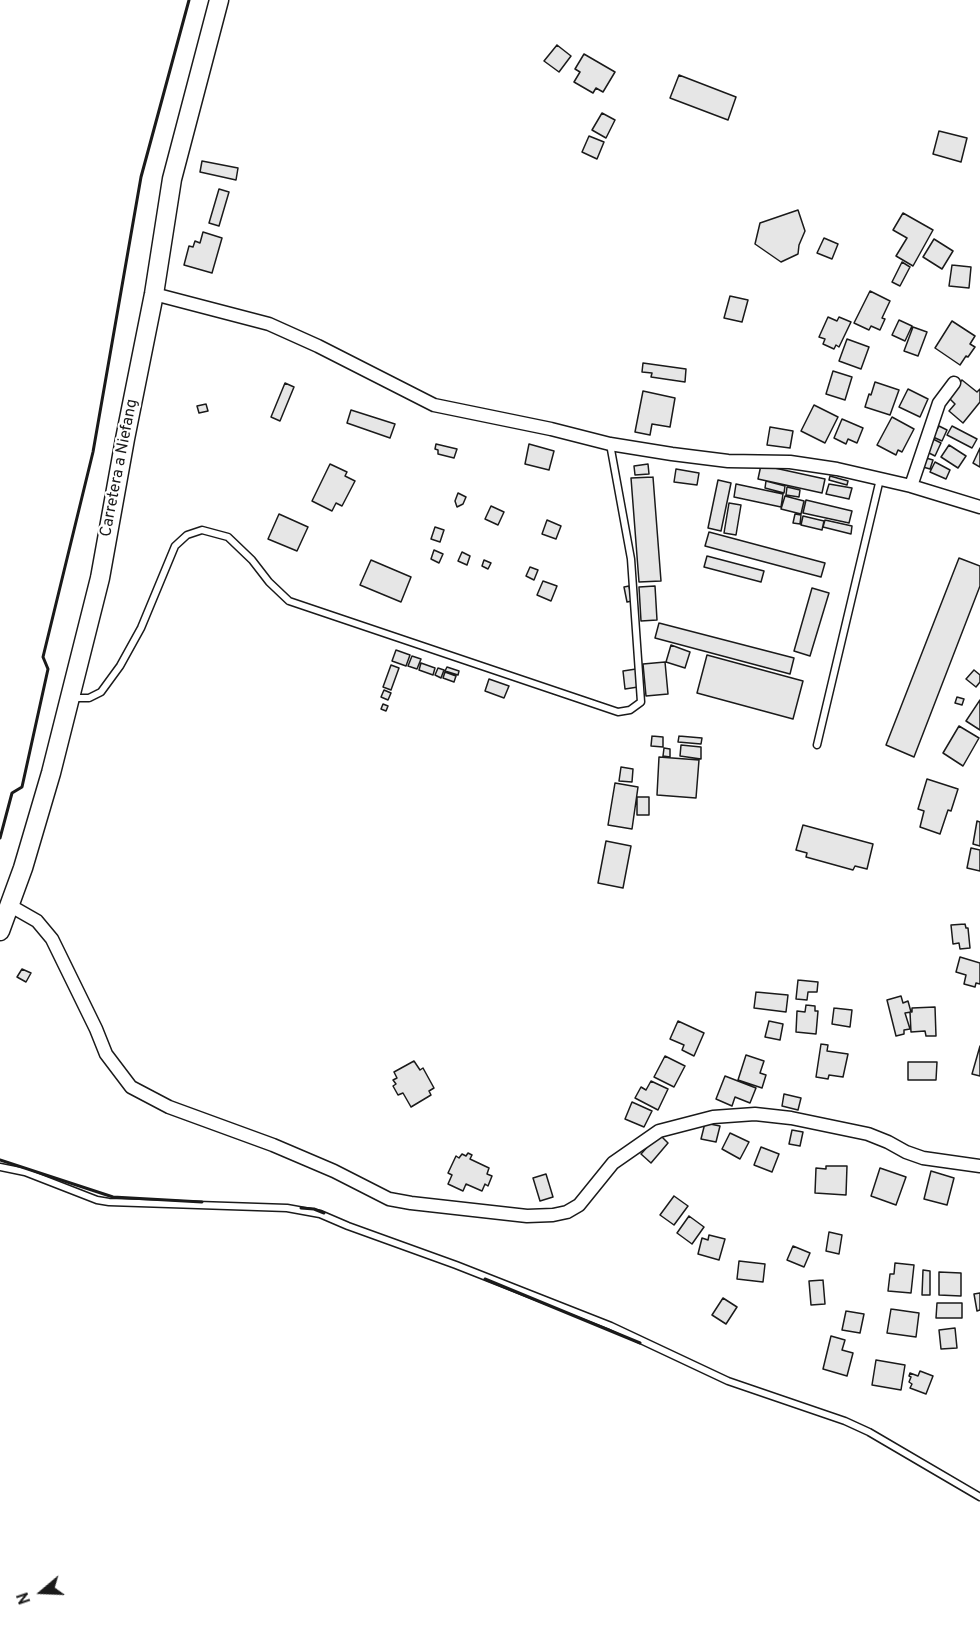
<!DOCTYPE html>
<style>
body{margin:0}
#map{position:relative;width:980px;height:1634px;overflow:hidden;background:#fff;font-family:Overpass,sans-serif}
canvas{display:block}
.north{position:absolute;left:12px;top:1562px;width:60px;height:60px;-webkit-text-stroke:4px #fff;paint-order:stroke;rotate:251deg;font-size:16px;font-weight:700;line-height:24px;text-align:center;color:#1a1a1a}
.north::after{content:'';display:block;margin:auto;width:21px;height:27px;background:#1a1a1a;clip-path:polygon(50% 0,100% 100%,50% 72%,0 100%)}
</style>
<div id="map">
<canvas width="980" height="1634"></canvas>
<div class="north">N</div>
</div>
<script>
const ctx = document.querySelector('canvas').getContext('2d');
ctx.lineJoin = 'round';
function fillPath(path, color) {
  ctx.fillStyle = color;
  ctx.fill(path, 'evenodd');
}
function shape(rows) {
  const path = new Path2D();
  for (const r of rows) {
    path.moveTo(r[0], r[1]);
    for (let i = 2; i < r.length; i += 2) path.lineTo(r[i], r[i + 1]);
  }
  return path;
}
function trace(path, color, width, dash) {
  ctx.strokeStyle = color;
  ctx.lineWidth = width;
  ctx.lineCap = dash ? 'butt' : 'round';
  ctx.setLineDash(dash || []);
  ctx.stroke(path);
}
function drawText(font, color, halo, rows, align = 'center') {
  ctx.font = font + ' Overpass,sans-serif';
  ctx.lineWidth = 4.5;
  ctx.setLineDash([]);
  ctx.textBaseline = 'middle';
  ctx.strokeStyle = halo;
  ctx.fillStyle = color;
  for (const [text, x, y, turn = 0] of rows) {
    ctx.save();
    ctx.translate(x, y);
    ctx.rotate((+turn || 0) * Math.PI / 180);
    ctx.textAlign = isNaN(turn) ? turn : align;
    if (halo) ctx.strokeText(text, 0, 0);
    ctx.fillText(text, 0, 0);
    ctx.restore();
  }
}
const building = shape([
 [557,45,571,56,559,72,544,61,557,45],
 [584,54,615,72,603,92,596,88,593,93,574,82,580,72,575,69,584,54],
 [679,75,736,97,728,120,670,98,679,75],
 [602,113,615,120,606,138,592,130,602,113],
 [939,131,967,138,961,162,933,154,939,131],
 [589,136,604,142,597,159,582,152,589,136],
 [202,161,238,168,236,180,200,172,202,161],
 [219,189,229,192,219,226,209,223,219,189],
 [798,210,805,231,799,245,798,254,781,262,755,244,760,223,798,210],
 [903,213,933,230,913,266,896,256,907,238,893,230,903,213],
 [203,232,222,238,212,273,184,265,189,246,193,247,195,241,200,243,203,232],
 [824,238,838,244,832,259,817,253,824,238],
 [934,239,953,251,942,269,923,257,934,239],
 [902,262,910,267,900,286,892,282,902,262],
 [952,265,971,267,969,288,949,286,952,265],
 [870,291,890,301,882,318,885,319,880,330,871,326,869,330,854,323,870,291],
 [730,296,748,300,742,322,724,318,730,296],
 [828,317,837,321,839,317,851,322,839,347,836,345,834,349,823,344,825,339,819,337,828,317],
 [899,320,912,326,905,341,892,335,899,320],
 [952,321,975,336,970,344,975,347,968,357,966,356,960,365,935,348,952,321],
 [913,327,927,332,918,356,904,351,913,327],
 [847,339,869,347,861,369,839,361,847,339],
 [643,363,686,369,685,382,651,377,652,373,642,372,643,363],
 [833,371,852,377,845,400,826,394,833,371],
 [962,380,977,392,980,389,980,402,963,423,949,411,955,404,948,397,962,380],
 [875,382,899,390,890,415,865,407,869,394,871,395,875,382],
 [285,383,294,387,280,421,271,417,285,383],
 [908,389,928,399,920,417,899,407,908,389],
 [643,391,675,398,670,427,652,424,650,435,635,432,643,391],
 [206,404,208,411,199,413,197,406,206,404],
 [814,405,838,417,825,443,801,431,814,405],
 [351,410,395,424,390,438,347,423,351,410],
 [892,417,914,429,902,452,898,450,896,455,877,445,892,417],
 [842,419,863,428,857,443,848,439,846,444,834,438,842,419],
 [939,426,947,430,942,441,933,437,939,426],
 [952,426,977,439,972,448,947,435,952,426],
 [770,427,793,431,790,448,767,445,770,427],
 [933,439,941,443,935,456,927,452,933,439],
 [436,444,457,449,454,458,438,454,438,450,435,449,436,444],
 [529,444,554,451,549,470,525,464,529,444],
 [949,445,966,456,958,468,941,457,949,445],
 [980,448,980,467,973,463,980,448],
 [926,458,933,460,930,469,923,467,926,458],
 [935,462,950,470,946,479,930,472,935,462],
 [330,464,347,472,345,476,355,481,342,506,336,503,332,511,312,501,330,464],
 [648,464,649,474,635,475,634,466,648,464],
 [761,465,825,479,822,493,758,479,761,465],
 [676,469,699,473,697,485,674,482,676,469],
 [830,476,848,481,847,485,829,480,830,476],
 [653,477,661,581,639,582,631,478,653,477],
 [718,480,731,483,721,531,708,528,718,480],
 [766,481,785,486,784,493,765,488,766,481],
 [736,484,783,494,781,507,734,497,736,484],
 [829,484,852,488,849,499,826,494,829,484],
 [787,487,800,490,799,497,786,495,787,487],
 [458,493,466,497,463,504,457,507,455,501,458,493],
 [785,496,804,501,801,514,781,509,785,496],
 [806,500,852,511,849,523,803,513,806,500],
 [729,503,741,505,736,535,724,533,729,503],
 [491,506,504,512,498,525,485,519,491,506],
 [279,514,308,527,297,551,268,539,279,514],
 [795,514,801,515,800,524,793,523,795,514],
 [803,516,824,521,822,530,801,525,803,516],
 [547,520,561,526,556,539,542,534,547,520],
 [825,520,852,526,851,534,823,527,825,520],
 [435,527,444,530,440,542,431,539,435,527],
 [709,532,825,563,821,577,705,546,709,532],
 [434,550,443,554,439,563,431,559,434,550],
 [462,552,470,556,467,565,458,561,462,552],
 [707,556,764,571,761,582,704,567,707,556],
 [959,558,980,566,980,586,914,757,886,745,959,558],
 [371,560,411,577,401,602,360,585,371,560],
 [484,560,491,563,488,569,482,566,484,560],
 [530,567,538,570,534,580,526,576,530,567],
 [543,581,557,586,551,601,537,595,543,581],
 [629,586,632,601,627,602,624,587,629,586],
 [655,586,657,620,641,621,639,587,655,586],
 [812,588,829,593,810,656,794,651,812,588],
 [659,623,794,658,790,674,655,638,659,623],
 [671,645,690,652,685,668,666,662,671,645],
 [396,650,410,655,406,666,392,661,396,650],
 [707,655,803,681,793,719,697,693,707,655],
 [412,656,421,659,417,669,408,666,412,656],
 [665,662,668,694,646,696,643,664,665,662],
 [421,663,435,668,433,675,419,670,421,663],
 [391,665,399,668,391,690,383,687,391,665],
 [447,667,459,671,458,675,445,671,447,667],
 [438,668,444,670,441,678,435,675,438,668],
 [636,669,638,687,625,689,623,671,636,669],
 [974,670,980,675,980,682,976,687,966,679,974,670],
 [445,672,456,676,454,682,443,678,445,672],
 [489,679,509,686,504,698,485,691,489,679],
 [384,690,391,693,388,700,381,697,384,690],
 [957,697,964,699,962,705,955,703,957,697],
 [980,700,980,730,966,721,980,700],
 [383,704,388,706,386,711,381,709,383,704],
 [959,726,979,738,963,766,943,753,959,726],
 [652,736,663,737,663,747,651,746,652,736],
 [679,736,702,738,701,744,678,742,679,736],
 [681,745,701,747,701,759,680,756,681,745],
 [664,748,670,749,670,757,663,756,664,748],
 [659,757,699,760,696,798,657,795,659,757],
 [621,767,633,769,632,782,619,781,621,767],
 [927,779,958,789,951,811,948,810,940,834,920,827,924,811,918,809,927,779],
 [615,783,638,787,632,829,608,825,615,783],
 [637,797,649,797,649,815,637,815,637,797],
 [977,821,980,822,980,846,973,844,977,821],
 [803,825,873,844,867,869,855,866,853,870,806,857,807,853,796,850,803,825],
 [606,841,631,846,623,888,598,883,606,841],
 [971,848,980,850,980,871,967,868,971,848],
 [965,924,966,928,968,928,970,948,960,949,959,943,953,944,951,925,965,924],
 [960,957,980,963,980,984,976,983,975,987,964,984,966,975,956,972,960,957],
 [22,969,31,973,26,982,17,977,22,969],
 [798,980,818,982,817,992,808,992,807,1000,796,999,798,980],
 [756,992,788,995,786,1012,754,1008,756,992],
 [901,996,903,1003,908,1001,911,1012,905,1013,910,1029,904,1030,904,1034,896,1036,887,1000,901,996],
 [806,1005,815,1006,815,1011,818,1011,816,1034,796,1032,797,1011,805,1012,806,1005],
 [935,1007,936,1036,926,1036,925,1031,911,1032,910,1012,912,1012,912,1008,935,1007],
 [834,1008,852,1010,850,1027,832,1024,834,1008],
 [678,1021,704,1033,694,1056,682,1050,684,1045,670,1039,678,1021],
 [769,1021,783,1024,780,1040,765,1037,769,1021],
 [821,1044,828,1045,827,1051,848,1054,843,1077,829,1075,828,1079,816,1077,821,1044],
 [980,1046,980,1076,972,1074,980,1046],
 [746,1055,764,1061,760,1073,766,1075,762,1088,738,1080,746,1055],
 [665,1056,685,1066,674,1087,654,1077,665,1056],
 [414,1061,420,1070,423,1068,434,1088,429,1091,431,1095,411,1107,403,1093,398,1095,393,1086,396,1084,393,1080,397,1078,394,1072,414,1061],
 [908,1062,937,1062,936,1080,908,1080,908,1062],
 [725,1076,756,1088,750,1103,735,1097,732,1106,716,1099,725,1076],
 [651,1081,668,1089,658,1110,635,1098,641,1087,646,1090,651,1081],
 [784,1094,801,1098,798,1110,782,1106,784,1094],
 [632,1102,652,1111,644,1127,625,1119,632,1102],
 [705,1123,720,1126,716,1142,701,1139,705,1123],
 [792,1130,803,1132,800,1146,789,1144,792,1130],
 [730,1133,749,1142,740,1159,722,1149,730,1133],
 [659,1134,668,1143,651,1163,641,1154,659,1134],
 [761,1147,779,1154,772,1172,754,1165,761,1147],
 [468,1153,472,1155,470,1159,489,1168,487,1174,492,1176,488,1186,485,1184,482,1191,466,1184,463,1191,448,1184,452,1175,448,1173,456,1156,459,1158,462,1154,466,1156,468,1153],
 [826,1166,847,1166,846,1195,815,1193,816,1168,826,1169,826,1166],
 [880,1168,906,1177,896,1205,871,1196,880,1168],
 [931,1171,954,1178,947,1205,924,1199,931,1171],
 [546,1174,553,1197,540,1201,533,1178,546,1174],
 [674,1196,688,1206,674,1225,660,1215,674,1196],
 [689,1216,704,1227,692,1244,677,1233,689,1216],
 [829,1232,842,1235,839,1254,826,1251,829,1232],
 [709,1235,725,1239,719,1260,698,1254,702,1238,708,1240,709,1235],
 [793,1246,810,1253,804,1267,787,1260,793,1246],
 [739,1261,765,1264,763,1282,737,1279,739,1261],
 [895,1263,914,1265,911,1293,888,1291,890,1274,894,1274,895,1263],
 [923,1270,930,1271,930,1295,922,1295,923,1270],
 [939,1272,961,1273,961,1296,939,1295,939,1272],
 [823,1280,825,1304,811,1305,809,1281,823,1280],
 [980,1293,980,1310,977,1311,974,1294,980,1293],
 [723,1298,737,1307,726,1324,712,1315,723,1298],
 [937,1303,962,1303,962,1318,936,1318,937,1303],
 [891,1309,919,1313,916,1337,887,1333,891,1309],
 [846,1311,864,1314,860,1333,842,1330,846,1311],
 [955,1328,957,1348,941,1349,939,1330,955,1328],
 [831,1336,845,1340,842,1350,853,1353,847,1376,823,1369,831,1336],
 [876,1360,905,1365,901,1390,872,1385,876,1360],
 [920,1371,933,1376,926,1394,910,1388,912,1384,909,1382,911,1377,909,1376,910,1373,918,1376,920,1371]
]);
const service = shape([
 [71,698,89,698,101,692,120,666,141,628,175,546,187,535,202,530,228,537,252,560,269,582,289,601,618,712,630,710,641,702,631,559,610,444],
 [817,745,880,479],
 [0,1167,25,1172,97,1200,109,1202,287,1208,320,1214,348,1226,456,1265,611,1326,728,1381,845,1421,869,1432,980,1497]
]);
const minor = shape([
 [154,294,269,324,318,346,434,405,551,429,610,444,672,454,728,461,790,462,837,469,911,486,980,507],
 [911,486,939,403,954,383],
 [9,905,37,921,52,939,96,1029,106,1054,131,1087,169,1107,273,1145,334,1171,389,1199,411,1203,527,1216,553,1215,567,1212,579,1205,613,1163,659,1131,713,1117,755,1114,791,1118,868,1134,888,1142,906,1152,923,1158,980,1166]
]);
const primary = shape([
 [0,931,23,868,51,773,100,578,125,439,154,294,172,179,219,0]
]);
const wall = shape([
 [0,838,12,793,22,787,48,669,43,657,93,452,141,177,189,0],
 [0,1160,113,1197,202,1202],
 [301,1208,314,1209,324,1213],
 [485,1279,640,1343]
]);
const streetNames = [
 ["Carretera a Niefang",120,468,-79]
];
fillPath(building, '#e6e6e6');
trace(building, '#1a1a1a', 1.5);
trace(service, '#1a1a1a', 9);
trace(minor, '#1a1a1a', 15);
trace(primary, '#1a1a1a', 21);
trace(service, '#fff', 6);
trace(minor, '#fff', 12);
trace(primary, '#fff', 18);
trace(wall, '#1a1a1a', 3);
drawText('16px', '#1a1a1a', '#fff', streetNames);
</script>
